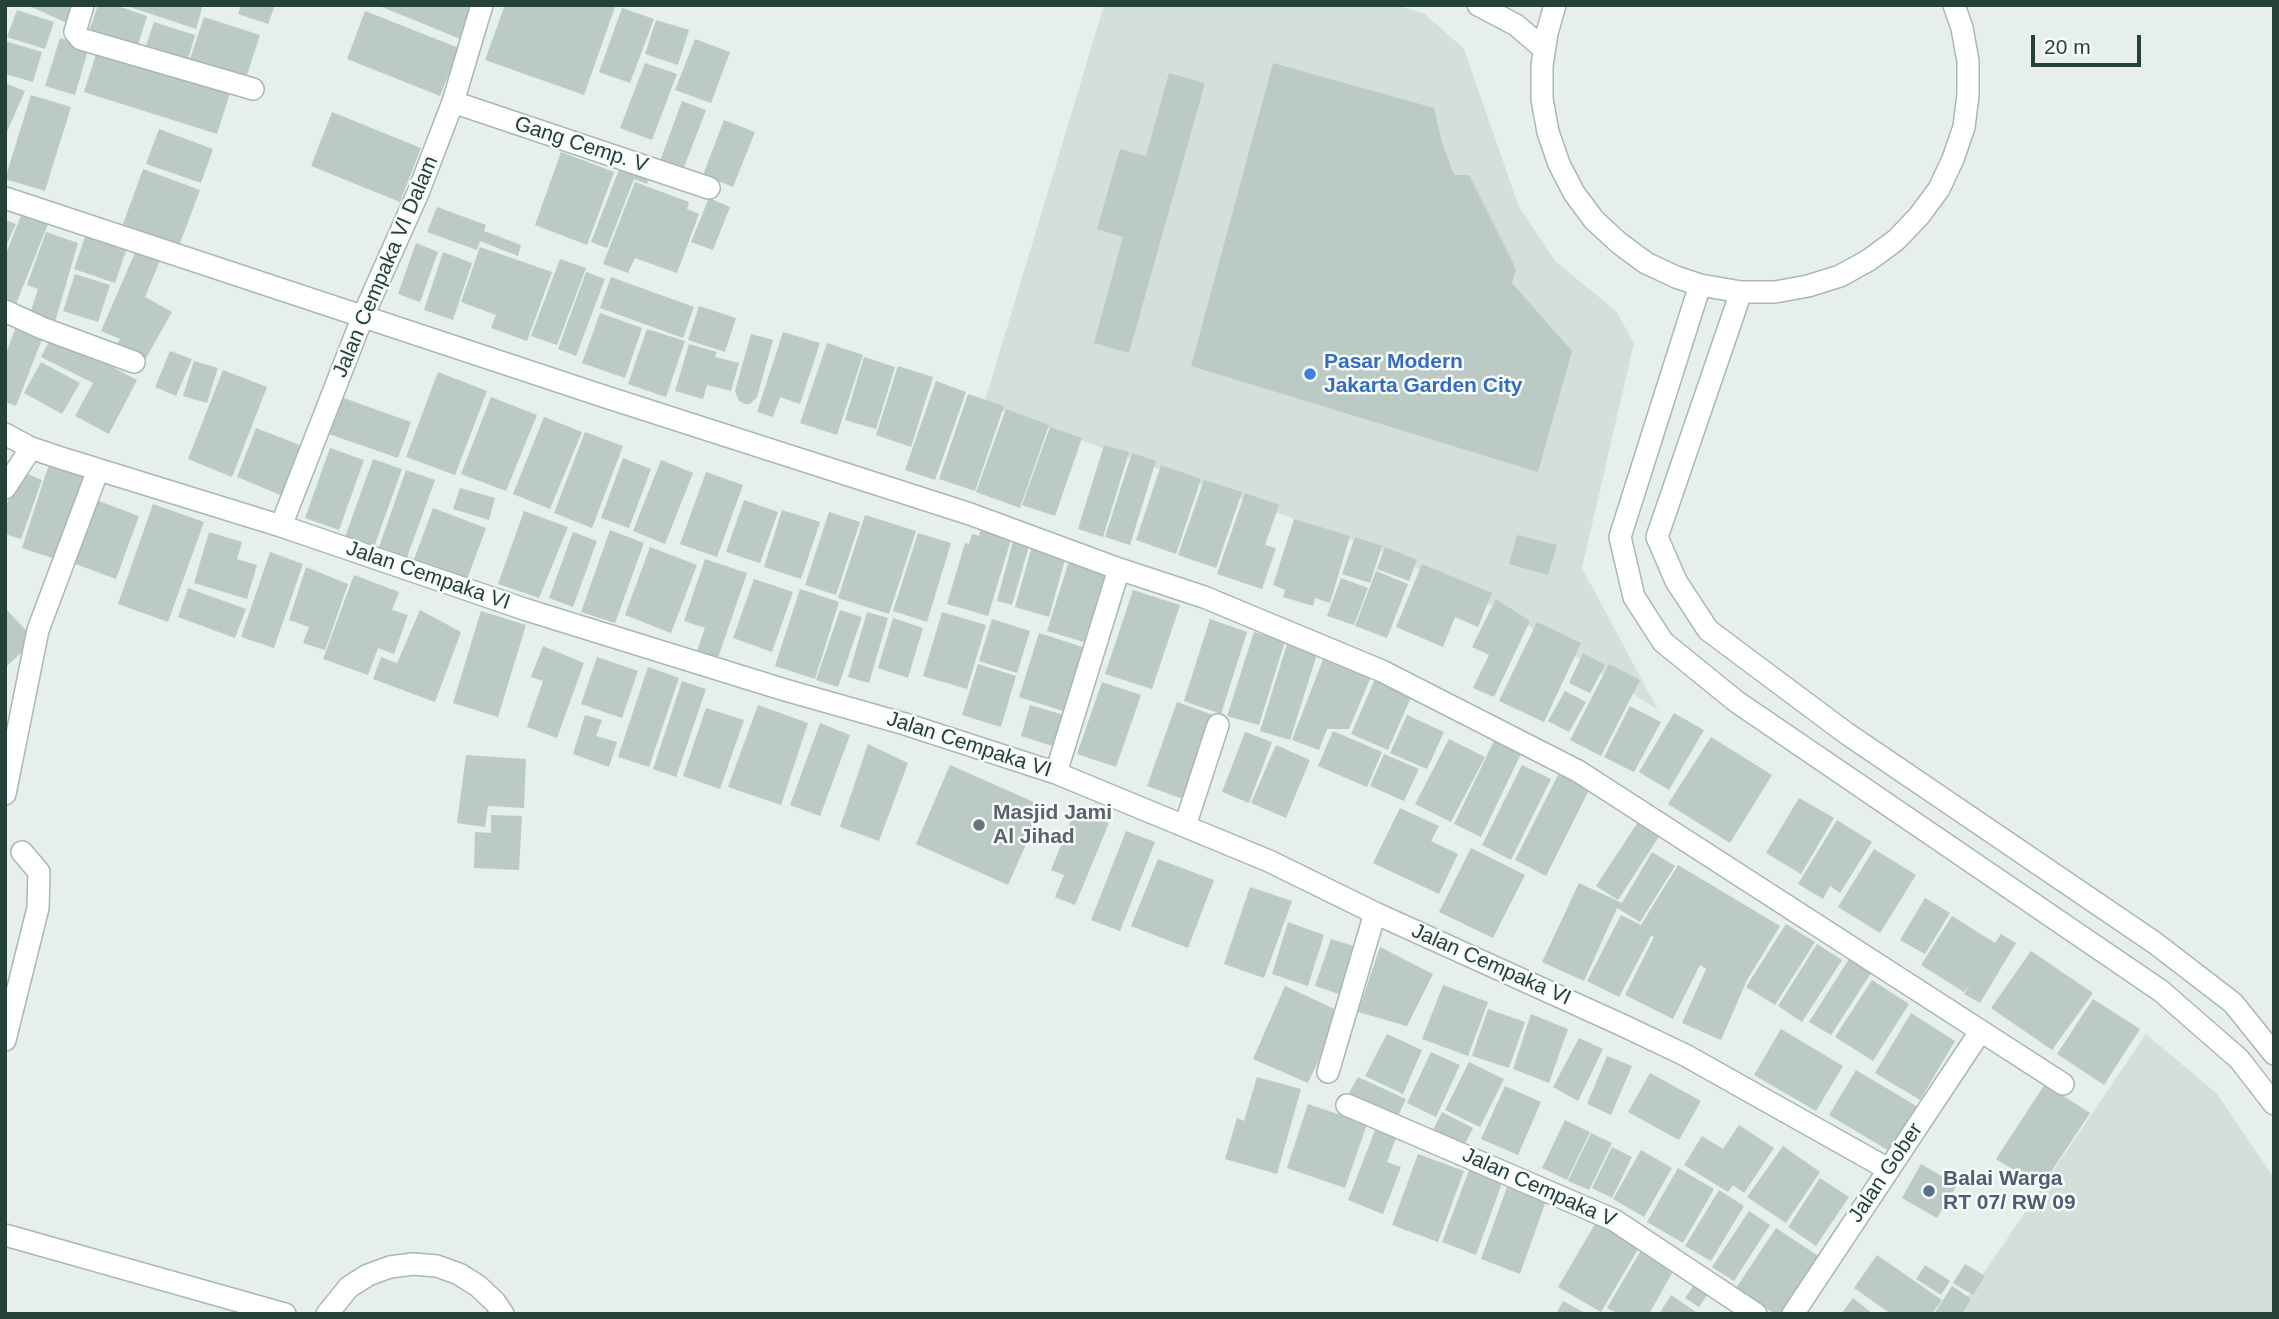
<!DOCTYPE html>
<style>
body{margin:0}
#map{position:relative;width:2279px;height:1319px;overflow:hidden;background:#e6efeb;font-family:Arial,sans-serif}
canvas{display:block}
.frame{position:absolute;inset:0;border:7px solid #24423a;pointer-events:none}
.scale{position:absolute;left:2031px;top:35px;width:110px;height:32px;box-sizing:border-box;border:4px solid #24423a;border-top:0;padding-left:9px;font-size:21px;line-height:24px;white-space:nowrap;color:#24423a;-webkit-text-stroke:5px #f7fbf9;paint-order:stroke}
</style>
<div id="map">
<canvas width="2279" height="1319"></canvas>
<div class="frame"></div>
<div class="scale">20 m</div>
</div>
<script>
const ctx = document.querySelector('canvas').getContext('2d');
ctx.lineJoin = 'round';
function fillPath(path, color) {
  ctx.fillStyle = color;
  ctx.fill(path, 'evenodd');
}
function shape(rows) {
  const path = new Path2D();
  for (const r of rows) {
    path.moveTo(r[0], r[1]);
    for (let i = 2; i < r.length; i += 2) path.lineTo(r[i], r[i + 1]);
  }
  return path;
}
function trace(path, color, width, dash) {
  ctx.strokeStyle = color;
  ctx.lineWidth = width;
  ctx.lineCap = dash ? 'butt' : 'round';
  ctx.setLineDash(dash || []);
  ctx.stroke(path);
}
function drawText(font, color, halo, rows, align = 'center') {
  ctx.font = font + ' Arial,sans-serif';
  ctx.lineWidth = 5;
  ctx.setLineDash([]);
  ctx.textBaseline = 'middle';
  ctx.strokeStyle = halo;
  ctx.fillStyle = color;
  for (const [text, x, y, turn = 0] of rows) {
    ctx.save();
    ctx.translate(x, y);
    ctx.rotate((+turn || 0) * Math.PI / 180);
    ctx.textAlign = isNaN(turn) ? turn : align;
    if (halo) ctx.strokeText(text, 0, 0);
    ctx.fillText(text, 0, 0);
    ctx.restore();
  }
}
const built = shape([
 [1104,5,1396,5,1425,14,1464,49,1519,207,1555,261,1616,311,1634,343,1582,568,1658,710,1518,619,1389,554,984,404],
 [2146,1034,2217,1094,2274,1178,2274,1314,1956,1314]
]);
const building = shape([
 [27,5,74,5,67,23],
 [98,5,115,5,147,16,137,48,89,31],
 [124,5,203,5,196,29],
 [241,5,275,5,268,24,238,14],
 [377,5,477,5,463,40],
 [505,5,609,5,615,7,584,95,485,60],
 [622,8,654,19,630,83,599,72],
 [17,10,54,22,45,49,7,37],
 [365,11,459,48,440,96,347,59],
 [204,17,260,35,246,78,190,59],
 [656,20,689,30,678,65,645,54],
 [154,22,195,35,188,59,146,46],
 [60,38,89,47,75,95,45,86],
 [695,39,730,52,711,103,675,90],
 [5,41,42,52,33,82,5,74],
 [98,48,231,90,217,134,84,92],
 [645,63,677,74,652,140,620,128],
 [1273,63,1434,108,1442,143,1454,175,1469,175,1516,269,1512,283,1572,351,1538,472,1191,366],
 [1169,73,1205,83,1129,353,1094,343,1123,237,1097,229,1120,149,1146,156],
 [5,83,25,91,5,136],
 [31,95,71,107,45,191,5,179],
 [682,101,706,110,683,170,660,161],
 [332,112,421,148,400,202,311,166],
 [724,120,755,132,733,187,703,175],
 [159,129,213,149,201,183,146,164],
 [561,152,614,172,587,245,535,225],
 [622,162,651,173,647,184,634,179,607,248,591,242],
 [143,169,200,190,179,246,123,224],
 [635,182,689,202,687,209,699,214,677,273,635,258,628,273,603,264],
 [709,198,730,207,713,250,691,242],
 [437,207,486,225,484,231,521,245,518,256,480,241,477,250,427,232],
 [24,208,50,219,14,309,5,305,5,256],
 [5,220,16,224,5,248],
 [46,232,78,243,55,322,30,314,38,289,27,285],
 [86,234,127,248,115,283,74,269],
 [416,243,438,252,420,302,398,294],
 [480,247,552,272,527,341,491,328,496,315,461,302],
 [137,248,161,258,145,297,172,312,145,360,117,344,120,339,101,331],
 [443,252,472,263,453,320,424,310],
 [560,259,586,268,557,345,531,336],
 [586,272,605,279,576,356,558,349],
 [75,274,110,285,98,322,63,311],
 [611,277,694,307,683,338,600,308],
 [699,306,736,318,725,352,688,340],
 [600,313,642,328,625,378,582,363],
 [17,324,44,334,16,406,5,402,5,356],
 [647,329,685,341,666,397,628,384],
 [783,332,820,343,800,404,780,397,773,417,757,412],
 [53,334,104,359,103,362,137,380,109,434,75,416,93,383,41,357],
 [751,334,773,340,757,397,750,404,745,404,739,401,735,391],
 [827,343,863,355,837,435,800,423],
 [689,344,717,352,715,357,739,363,731,391,707,385,703,399,675,391],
 [170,351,192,359,176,396,155,387],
 [864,357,895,367,876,429,845,420],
 [194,361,218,368,207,403,183,396],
 [41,362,80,383,62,414,24,393],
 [898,366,933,377,911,447,876,435],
 [223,370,267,387,232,477,188,459],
 [438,372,487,391,455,475,406,457],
 [936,381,966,392,935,480,905,470],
 [968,394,1004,406,975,491,939,479],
 [338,396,411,422,398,458,326,433],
 [491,397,537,415,506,491,461,474],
 [1006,409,1049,425,1020,508,976,492],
 [544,417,582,432,550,509,513,494],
 [1050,427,1082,438,1055,516,1022,505],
 [256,428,305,447,285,497,237,477],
 [585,432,623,446,592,528,554,513],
 [1104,445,1129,452,1103,537,1078,529],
 [330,448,364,460,339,530,305,518],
 [1132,453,1156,461,1130,545,1105,537],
 [623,458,651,469,629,528,601,518],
 [373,459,402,469,374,547,345,537],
 [661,460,693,473,665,544,633,531],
 [49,464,88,476,61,561,22,548],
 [1161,465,1201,479,1176,554,1136,540],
 [406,470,435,480,406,560,378,550],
 [21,471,42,480,21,539,5,534,5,508],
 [706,472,743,485,717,557,680,544],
 [1204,480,1242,492,1216,568,1178,555],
 [460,488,495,498,489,520,453,509],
 [1245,493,1279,505,1265,545,1276,548,1262,589,1217,574],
 [96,500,139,516,116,579,73,563],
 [744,500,778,512,760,563,726,552],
 [153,504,204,522,168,622,118,604],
 [433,508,486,528,466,582,413,562],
 [782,510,820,522,801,579,764,567],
 [524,511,568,527,539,598,498,584],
 [829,512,860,522,836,595,805,585],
 [865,515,916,531,889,614,838,598],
 [1294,519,1350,536,1330,603,1315,598,1313,606,1283,597,1285,590,1273,585],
 [981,527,1012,536,988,616,947,604,965,543,969,544,972,534,979,536],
 [610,530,644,543,615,623,581,612],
 [209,532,242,542,237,559,257,565,247,599,194,583],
 [573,532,597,541,573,607,549,598],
 [918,533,951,543,927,622,893,611],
 [1517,535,1557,545,1548,575,1509,564],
 [1355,537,1382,546,1370,583,1342,574],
 [1013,541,1029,546,1012,605,997,601],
 [1032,546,1066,556,1049,617,1015,607],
 [650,547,697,565,671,633,625,615],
 [1385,547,1417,560,1409,581,1377,569],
 [270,552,303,564,274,648,241,637],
 [1070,558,1110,572,1087,643,1047,631],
 [705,559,747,573,718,658,697,651,705,628,684,621],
 [1422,564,1492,593,1478,627,1455,617,1443,647,1396,627],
 [306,567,348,584,325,650,303,643,309,627,289,620],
 [1376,571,1408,584,1387,638,1355,626],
 [354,575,399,592,392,610,408,615,394,654,378,648,368,675,323,659],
 [1341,578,1368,588,1354,625,1327,616],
 [754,579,793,592,772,652,733,638],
 [188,588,246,609,235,638,178,617],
 [800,589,839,602,815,679,775,666],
 [1133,590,1180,605,1152,689,1105,674],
 [1496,599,1530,621,1494,697,1473,688,1489,655,1472,647],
 [5,608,35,640,7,666,5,664],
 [420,610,461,632,435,702,373,679,381,657,397,663],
 [840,610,862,617,838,687,816,680],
 [481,611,526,625,498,717,453,703],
 [867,612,888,618,869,683,848,677],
 [942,612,986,625,967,689,923,676],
 [893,618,923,628,908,678,878,668],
 [992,619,1030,631,1017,673,979,661],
 [1210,619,1247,632,1221,714,1184,701],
 [1537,622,1581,643,1544,722,1499,701],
 [1254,632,1285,641,1259,725,1227,716],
 [1039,633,1086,648,1066,712,1019,697],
 [1288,641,1318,651,1290,740,1260,731],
 [543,646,584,663,557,738,527,727,543,681,531,677],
 [1583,653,1605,665,1590,693,1569,683],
 [1325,654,1373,672,1349,729,1327,729,1319,750,1292,740],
 [597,657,638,671,622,718,581,704],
 [978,664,1016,676,1001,727,962,715],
 [1609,664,1640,680,1601,756,1570,740],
 [648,667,679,678,649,767,618,757],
 [1375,679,1412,695,1388,750,1351,734],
 [682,681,706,689,676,777,653,769],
 [1102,682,1141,695,1116,767,1077,754],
 [1565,691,1586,702,1569,732,1548,721],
 [1177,702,1216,716,1186,800,1147,786],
 [758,705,808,723,781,805,728,787],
 [1030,705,1064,715,1055,747,1021,736],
 [1630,706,1661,722,1634,772,1604,757],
 [706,708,744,720,720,789,683,776],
 [1674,713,1704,730,1669,790,1639,772],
 [585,715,602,720,596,736,617,742,609,767,573,754],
 [1407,715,1444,732,1427,769,1390,753],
 [820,723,850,735,820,816,790,805],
 [1333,731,1382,752,1367,787,1318,766],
 [1245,732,1272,742,1249,803,1222,792],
 [1711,737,1772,775,1730,843,1668,804],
 [1449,739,1485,757,1451,822,1415,804],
 [1494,741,1521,754,1481,837,1454,824],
 [868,744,908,763,879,841,840,827],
 [1276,745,1310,760,1286,818,1251,803],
 [1384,754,1419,769,1404,801,1370,786],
 [466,755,526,759,524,808,488,806,485,827,457,823],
 [950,765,1043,806,1008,885,916,844],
 [1522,765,1551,779,1511,860,1482,845],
 [1559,773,1590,788,1546,876,1515,860],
 [1799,798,1834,818,1801,874,1766,853],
 [1400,808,1439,826,1431,841,1458,854,1439,894,1373,863],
 [1075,810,1109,823,1075,905,1055,897,1064,875,1051,870],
 [491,815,522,816,519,870,474,868,475,832,491,833],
 [1837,820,1872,842,1840,893,1830,886,1823,899,1798,884],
 [1638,822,1660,835,1618,900,1596,886],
 [1126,831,1155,842,1120,931,1091,920],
 [1471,848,1525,875,1493,938,1439,912],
 [1874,849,1916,875,1880,933,1838,907],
 [1652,852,1675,866,1640,922,1617,908,1584,981,1542,962,1579,883,1622,903],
 [1158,859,1214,880,1188,948,1131,926],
 [1678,865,1780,926,1747,980,1721,1040,1682,1023,1706,969,1700,965,1673,1019,1625,995,1654,937,1651,936,1619,997,1587,981,1621,915,1641,925],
 [1250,887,1292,901,1264,978,1224,964],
 [1925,898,1950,913,1925,954,1900,940],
 [1952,916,1995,943,2001,934,2016,943,1980,1003,1964,994,1971,983,1964,992,1921,965],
 [1288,922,1324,935,1308,986,1272,974],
 [1786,924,1815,942,1775,1005,1746,987],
 [1331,939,1360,948,1345,996,1315,986],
 [1817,944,1842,960,1802,1022,1778,1006],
 [1380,947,1433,974,1407,1026,1358,1012],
 [2031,951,2093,993,2052,1050,1991,1008],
 [1849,959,1871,973,1831,1035,1809,1022],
 [1872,980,1909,1004,1873,1061,1835,1037],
 [1443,985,1488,1002,1468,1056,1422,1039],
 [1285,986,1341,1012,1308,1083,1253,1059],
 [2093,999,2140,1029,2104,1085,2057,1054],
 [1488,1009,1525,1022,1509,1068,1472,1056],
 [1911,1013,1955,1041,1920,1100,1875,1073],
 [1531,1014,1568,1029,1549,1083,1513,1069],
 [1781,1029,1843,1066,1816,1111,1754,1075],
 [1387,1034,1422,1050,1403,1094,1365,1076],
 [1579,1038,1603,1049,1578,1101,1553,1087],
 [1431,1052,1460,1065,1436,1117,1407,1103],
 [1607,1056,1632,1066,1611,1115,1587,1104],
 [1469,1062,1504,1079,1480,1127,1445,1110],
 [1856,1070,1918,1107,1891,1152,1829,1115],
 [1650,1073,1701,1101,1679,1140,1628,1112],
 [1257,1077,1301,1089,1277,1174,1225,1159,1237,1118,1244,1121],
 [1358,1077,1406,1099,1398,1116,1349,1093],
 [2045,1084,2090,1113,2041,1187,1996,1159],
 [1505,1086,1541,1102,1518,1155,1481,1139],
 [1308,1104,1367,1124,1345,1188,1287,1168],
 [1442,1112,1473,1128,1464,1146,1433,1130],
 [1565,1120,1590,1132,1567,1180,1542,1168],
 [1739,1125,1774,1148,1744,1193,1733,1185,1728,1192,1684,1165,1702,1136,1723,1149],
 [1375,1130,1396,1138,1387,1162,1401,1167,1383,1214,1348,1200],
 [1591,1133,1612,1143,1589,1190,1568,1181],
 [1783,1146,1820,1172,1786,1223,1747,1197],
 [1612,1147,1632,1157,1612,1198,1592,1188],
 [1641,1150,1672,1168,1644,1217,1613,1199],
 [1418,1154,1464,1171,1438,1242,1392,1225],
 [1921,1164,1957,1185,1937,1218,1902,1198],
 [1678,1168,1714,1189,1683,1243,1647,1222],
 [1469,1170,1502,1183,1476,1255,1442,1242],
 [1820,1178,1849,1197,1816,1246,1788,1227],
 [1508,1184,1547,1198,1520,1274,1481,1259],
 [1719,1190,1744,1206,1711,1261,1685,1246],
 [1749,1211,1770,1225,1734,1281,1712,1267],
 [1598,1219,1641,1244,1601,1312,1558,1287],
 [1776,1228,1823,1259,1786,1314,1775,1314,1736,1288],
 [1643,1247,1676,1266,1649,1314,1618,1314,1607,1308],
 [1877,1255,1942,1300,1932,1314,1891,1314,1854,1288],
 [1965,1264,1985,1276,1973,1295,1953,1283],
 [1925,1265,1950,1281,1941,1295,1916,1279],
 [1696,1282,1710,1291,1699,1307,1685,1298],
 [1952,1286,1971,1299,1962,1314,1934,1314],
 [1671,1295,1696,1312,1695,1314,1659,1314],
 [1853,1298,1873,1314,1841,1314],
 [1563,1301,1587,1314,1556,1314]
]);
const street = shape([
 [83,5,75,32,81,39,253,89],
 [1478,5,1516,25,1544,49],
 [1555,5,1547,33,1542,66,1542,99,1548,132,1559,164,1574,193,1594,220,1619,243,1646,263,1676,277,1700,285,1741,292,1775,292,1808,286,1840,276,1869,260,1896,240,1919,216,1939,189,1953,159,1964,127,1968,95,1968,61,1962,28,1954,5],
 [453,102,709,188],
 [5,198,606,397,970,514,1119,569,1204,597,1382,671,1578,771,2063,1084],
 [1700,285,1620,537,1634,597,1663,642,1737,702,2161,991,2239,1059,2274,1104],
 [1741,292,1657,537,1676,581,1708,630,1846,733,2155,943,2233,1003,2274,1054],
 [5,311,42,328,134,362],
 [5,434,31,448,61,458,281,526,527,610,785,690,905,724,1056,773,1269,861,1375,913,1622,1025,1685,1055,1888,1169],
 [5,488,31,448],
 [281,526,363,316,418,193,453,102,482,5],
 [1056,773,1119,569],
 [5,794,38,630,98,470],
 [1185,826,1218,725],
 [5,1040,38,908,39,872,22,852],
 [1328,1072,1375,913],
 [1347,1105,1614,1220,1756,1314],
 [5,1235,285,1314],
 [327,1314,349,1287,368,1275,390,1267,413,1264,437,1266,459,1274,478,1286,495,1302,503,1314],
 [1793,1314,1980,1032]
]);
const markers = [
 [1310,374,7,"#3f7fe0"],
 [979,825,7,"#6b7280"],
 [1929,1191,7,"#5c6f8a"]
];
const streetNames = [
 ["Gang Cemp. V",581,145,18],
 ["Jalan Cempaka VI Dalam",386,267,-67],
 ["Jalan Cempaka VI",428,576,19],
 ["Jalan Cempaka VI",969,745,18],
 ["Jalan Cempaka VI",1491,965,24],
 ["Jalan Gober",1886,1173,-56],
 ["Jalan Cempaka V",1539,1188,24]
];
const shopNames = [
 ["Pasar Modern",1324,362],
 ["Jakarta Garden City",1324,386]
];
const worshipNames = [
 ["Masjid Jami",993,813],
 ["Al Jihad",993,837]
];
const serviceNames = [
 ["Balai Warga",1943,1179],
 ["RT 07/ RW 09",1943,1203]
];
fillPath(built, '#d4dfda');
fillPath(building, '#bbcac4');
trace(street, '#a8b8b2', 24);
trace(street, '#fff', 21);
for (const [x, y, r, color] of markers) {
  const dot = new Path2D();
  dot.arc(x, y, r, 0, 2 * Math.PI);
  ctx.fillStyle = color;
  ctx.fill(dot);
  trace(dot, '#f7fbf9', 2.5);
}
drawText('21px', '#24423a', '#f7fbf9', streetNames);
drawText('bold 21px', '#366cbe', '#f7fbf9', shopNames, 'left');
drawText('bold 21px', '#5b616d', '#f7fbf9', worshipNames, 'left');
drawText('bold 21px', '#4e5e75', '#f7fbf9', serviceNames, 'left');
</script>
